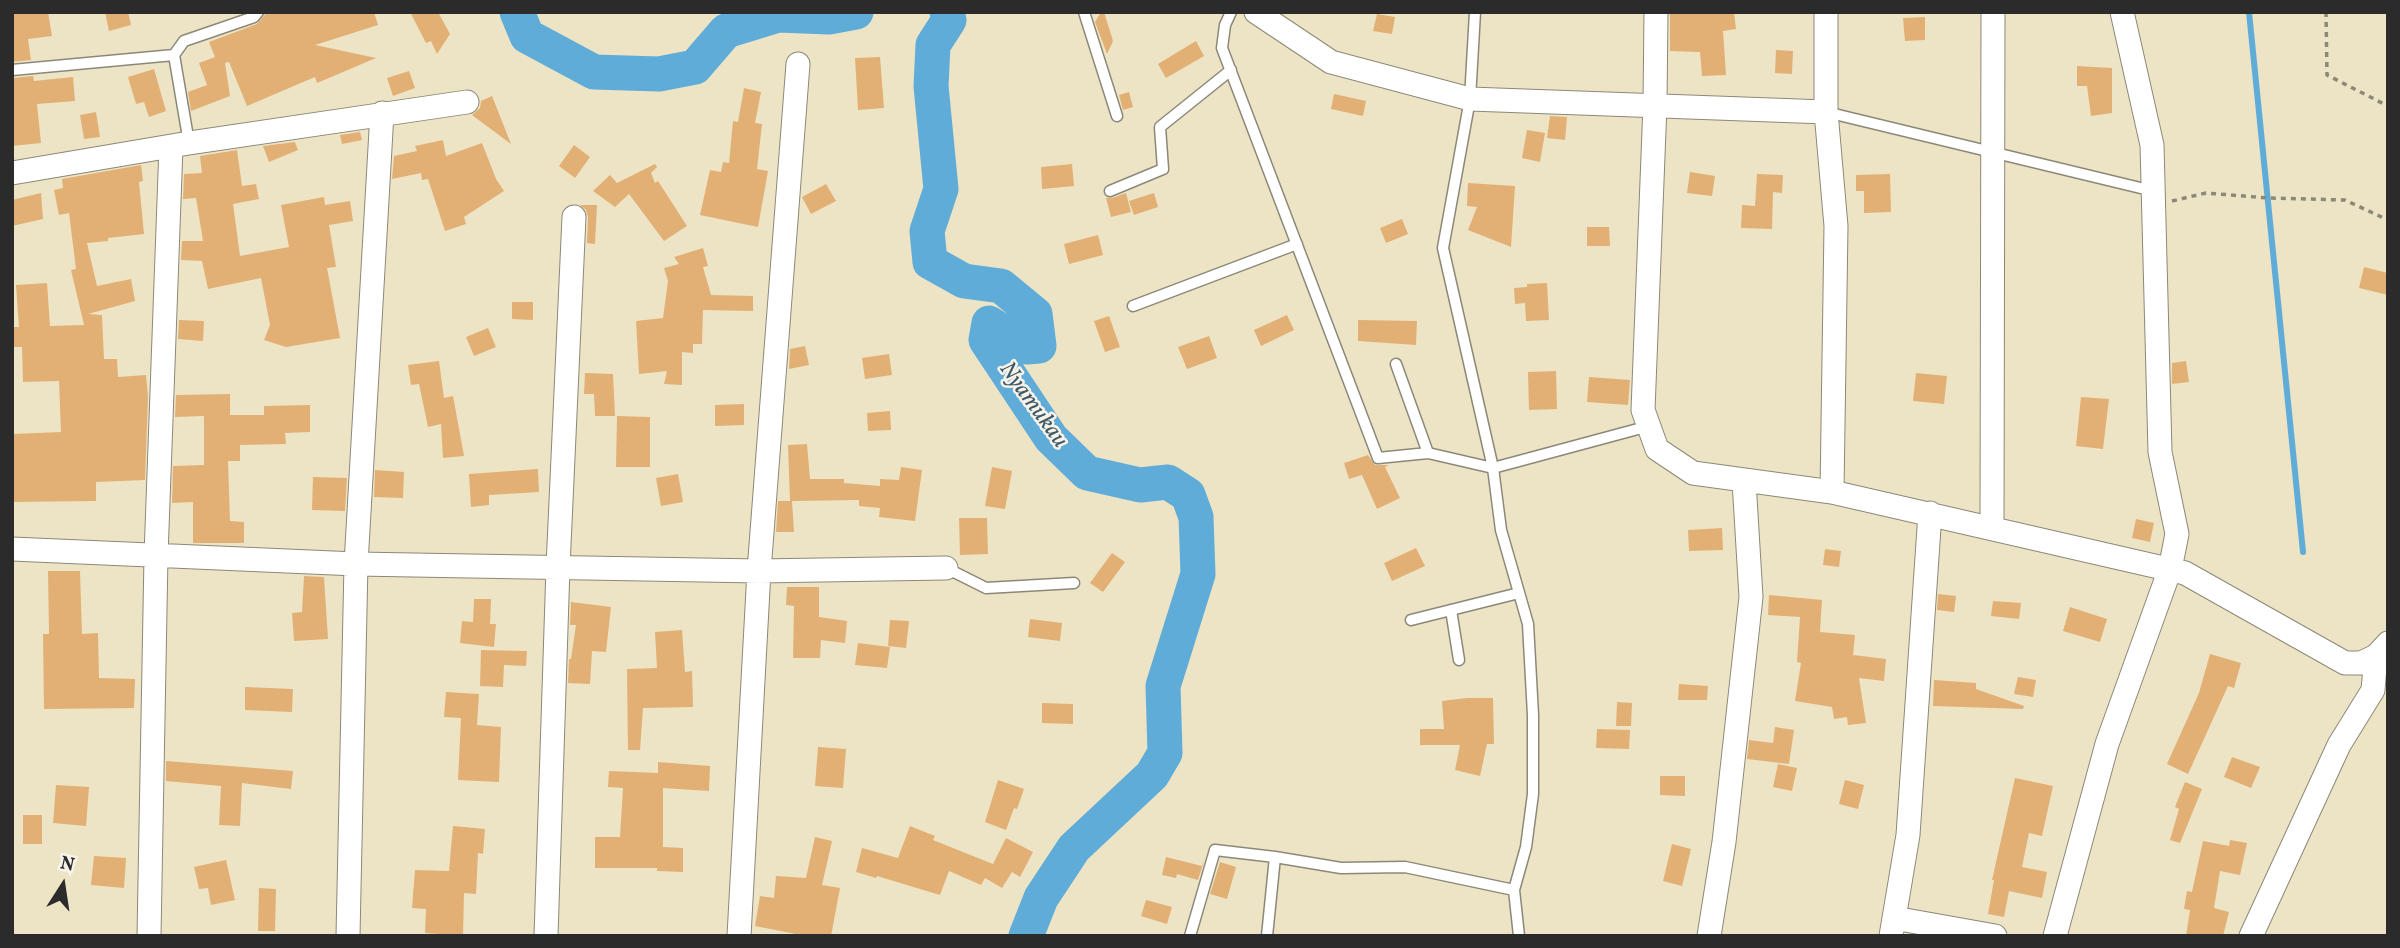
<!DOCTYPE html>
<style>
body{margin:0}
#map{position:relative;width:2400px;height:948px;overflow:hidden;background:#ede4c6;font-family:Vollkorn,serif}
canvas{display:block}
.frame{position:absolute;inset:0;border:14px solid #2b2b2b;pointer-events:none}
.north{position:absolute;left:28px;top:850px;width:70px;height:70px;-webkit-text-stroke:5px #f7f3e8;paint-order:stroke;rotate:12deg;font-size:19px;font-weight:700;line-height:28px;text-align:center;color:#2b2b2b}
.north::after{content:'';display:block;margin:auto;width:24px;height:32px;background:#2b2b2b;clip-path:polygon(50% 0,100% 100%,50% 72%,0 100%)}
</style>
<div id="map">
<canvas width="2400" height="948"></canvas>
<div class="frame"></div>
<div class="north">N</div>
</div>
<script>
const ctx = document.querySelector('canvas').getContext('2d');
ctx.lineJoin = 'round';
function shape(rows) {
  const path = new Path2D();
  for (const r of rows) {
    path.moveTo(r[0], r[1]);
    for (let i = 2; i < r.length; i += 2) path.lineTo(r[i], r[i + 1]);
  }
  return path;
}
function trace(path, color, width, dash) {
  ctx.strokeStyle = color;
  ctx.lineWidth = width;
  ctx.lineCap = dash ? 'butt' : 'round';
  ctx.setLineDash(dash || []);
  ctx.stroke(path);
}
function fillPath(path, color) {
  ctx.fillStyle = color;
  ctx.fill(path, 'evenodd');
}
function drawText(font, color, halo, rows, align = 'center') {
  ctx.font = font + ' Vollkorn,serif';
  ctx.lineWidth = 5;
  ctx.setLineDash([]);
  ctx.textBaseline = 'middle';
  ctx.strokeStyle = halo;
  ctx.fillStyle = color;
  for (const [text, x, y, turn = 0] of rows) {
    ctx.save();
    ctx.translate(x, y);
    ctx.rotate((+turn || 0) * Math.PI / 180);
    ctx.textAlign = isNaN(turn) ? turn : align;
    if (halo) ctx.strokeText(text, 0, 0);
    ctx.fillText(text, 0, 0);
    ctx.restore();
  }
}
const stream = shape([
 [2249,12,2303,552]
]);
const river = shape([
 [517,12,527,36,594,72,659,74,695,67,726,31,778,15,829,17,856,12],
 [947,12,949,20,933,45,931,86,941,189,927,231,930,262,964,281,1001,286,1035,314,1039,346,1027,347,989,323,986,340,1051,438,1087,473,1140,485,1168,482,1188,495,1196,517,1198,574,1163,686,1165,753,1152,775,1074,848,1041,898,1026,936]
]);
const building = shape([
 [12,12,48,12,52,36,28,39,31,60,12,62],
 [105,12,128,12,131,25,109,31],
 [374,12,378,25,315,45,376,58,317,83,315,77,247,106,229,62,225,63,230,96,191,111,188,92,207,85,199,63,215,57,209,42,257,24,267,12],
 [410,12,438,12,450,34,437,54,431,41,426,43],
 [1101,12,1104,12,1113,41,1107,54,1095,22],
 [1670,12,1734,12,1736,29,1723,31,1726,75,1702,76,1700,52,1670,51],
 [1377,14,1395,17,1392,34,1373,31],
 [1925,17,1925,40,1905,41,1903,18],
 [1196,41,1204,56,1166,78,1158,64],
 [1776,50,1793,51,1792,74,1775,73],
 [880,57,884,108,858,110,855,58],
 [2077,66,2112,68,2112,113,2091,116,2087,86,2077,86],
 [154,69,166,111,149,117,144,102,136,104,128,77],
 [409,71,415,88,393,96,387,78],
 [33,76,34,81,73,77,75,101,37,104,41,143,12,146,12,78],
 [744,88,761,92,755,123,762,124,757,169,768,171,758,227,700,215,710,170,721,172,723,162,729,163,733,121,738,122],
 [1129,92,1133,107,1123,110,1119,95],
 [1334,94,1366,101,1363,116,1331,109],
 [492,96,511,144,472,115,480,108,481,101],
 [96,112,100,137,84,139,80,115],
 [1550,116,1567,117,1565,140,1547,138],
 [1527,130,1545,133,1540,162,1522,158],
 [360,132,362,140,342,144,340,135],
 [443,140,446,156,482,143,496,179,504,191,464,217,466,224,445,231,428,179,422,180,421,173,392,179,394,156,417,151,415,146],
 [295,142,298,150,269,162,263,146],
 [574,145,590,157,575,178,559,166],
 [237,150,242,186,256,184,259,199,233,204,240,256,289,247,281,205,324,197,325,205,350,201,353,221,329,225,336,267,327,268,340,338,286,347,264,340,270,325,261,278,208,289,202,261,181,260,182,241,203,241,196,198,183,199,184,174,202,173,200,156],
 [655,164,657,167,651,173,655,183,658,181,687,226,664,241,629,194,615,207,593,191,610,175,617,183],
 [1072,164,1074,186,1042,189,1041,167],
 [141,165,143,181,139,182,144,234,108,238,108,241,87,243,97,286,131,279,135,301,88,314,102,315,104,359,117,359,118,377,146,375,148,396,145,480,96,482,96,501,12,502,12,434,61,432,59,381,23,382,22,347,12,347,12,327,19,327,16,285,47,283,50,326,84,325,71,270,76,269,69,213,59,215,54,190,63,188,62,179],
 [1690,172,1715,176,1712,196,1687,193],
 [1757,174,1783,175,1782,193,1773,192,1772,229,1741,228,1742,205,1755,206],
 [1890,174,1891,212,1864,213,1864,191,1856,191,1856,175],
 [1468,183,1515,186,1511,247,1468,230,1477,207,1467,206],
 [826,184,836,201,811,214,802,197],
 [41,193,43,219,12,226,12,200],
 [1126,193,1131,212,1111,217,1106,198,1112,198],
 [1154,193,1158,207,1134,215,1129,201],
 [580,205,597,205,595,244,587,243,588,217,586,210],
 [1402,219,1408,234,1386,243,1380,228],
 [1587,227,1609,227,1610,246,1587,246],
 [1098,235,1103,255,1069,264,1064,244],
 [703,248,708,266,703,267,711,295,753,296,753,311,703,310,702,344,693,344,693,353,682,352,682,385,664,384,667,371,639,374,636,321,663,318,668,281,664,268,679,264,674,257],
 [2364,267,2388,273,2388,295,2359,288],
 [1547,283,1549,320,1526,321,1525,303,1515,304,1514,288,1527,287,1527,284],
 [512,302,533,302,533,320,512,319],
 [1287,315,1294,330,1261,346,1254,330],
 [1109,316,1120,347,1105,352,1094,321],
 [179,320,204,321,203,341,178,339],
 [1358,320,1417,321,1416,345,1358,341],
 [488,328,496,347,474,356,466,337],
 [1209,336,1217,358,1187,369,1178,347],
 [805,346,809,365,789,369,790,349],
 [889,354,892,375,865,379,862,358],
 [439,361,444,398,453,396,464,456,443,458,441,424,428,427,419,384,411,385,408,365],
 [2186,361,2189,382,2172,384,2172,363],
 [1556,371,1557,409,1529,410,1528,372],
 [585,373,613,374,615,416,595,416,594,394,584,394],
 [1916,373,1947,376,1944,404,1913,401],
 [1589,377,1630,380,1628,405,1587,402],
 [230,394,230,415,264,415,264,406,310,405,310,432,285,433,286,444,240,445,240,461,228,461,230,521,244,522,244,543,193,543,193,502,172,503,173,466,204,465,204,416,175,417,176,395],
 [2081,397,2109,399,2103,449,2076,446],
 [744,404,744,425,715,426,715,405],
 [890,411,891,430,868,431,867,413],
 [617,416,650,417,650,467,616,467],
 [807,444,810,479,844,479,844,483,880,486,880,479,899,480,901,467,922,470,915,521,879,517,880,508,859,506,859,500,792,501,794,532,776,532,778,501,790,501,788,445],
 [1368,455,1375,465,1389,465,1385,467,1400,498,1377,509,1362,475,1349,479,1344,463],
 [992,467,1012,471,1005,509,985,506],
 [538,469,539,492,489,495,489,505,471,507,469,474],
 [375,470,404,472,403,498,374,497],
 [678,474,683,502,661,506,656,478],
 [313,477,347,478,345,511,312,510],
 [959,518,987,518,988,554,960,555],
 [2136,519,2154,523,2150,542,2132,538],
 [1722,528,1723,550,1689,551,1688,530],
 [1416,548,1425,566,1392,581,1384,563],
 [1825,549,1841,551,1839,567,1823,565],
 [1112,553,1125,562,1103,592,1090,583],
 [48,571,80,571,82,634,98,633,99,678,135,679,134,708,44,709,43,634,49,634],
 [304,576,324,577,328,639,294,641,292,613,302,612],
 [787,587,819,587,819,617,847,621,845,643,821,640,820,658,793,658,794,606,786,605],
 [1938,594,1956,596,1954,612,1937,610],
 [1769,595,1822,600,1820,632,1855,635,1853,655,1886,659,1884,681,1859,678,1866,723,1848,725,1847,717,1834,719,1832,707,1795,701,1801,663,1797,662,1800,617,1768,615],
 [474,599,491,599,490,624,496,624,494,647,460,643,462,621,473,622],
 [1993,601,2021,603,2019,619,1991,616],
 [571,602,611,607,606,652,592,651,590,684,568,683,569,659,571,659,576,625,570,625],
 [2070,607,2107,619,2100,642,2063,631],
 [1030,619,1062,623,1060,641,1028,637],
 [890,620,909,621,906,648,888,646],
 [682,630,685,672,692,671,693,707,643,708,640,750,628,750,627,669,657,668,655,632],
 [858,643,890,647,887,668,855,665],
 [481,650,527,651,526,666,504,665,503,687,480,686],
 [2210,654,2241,663,2234,688,2228,686,2188,774,2167,764,2199,693],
 [2018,677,2036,680,2033,697,2014,694],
 [1934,680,1976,683,1976,689,2024,706,2023,709,1933,706],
 [1679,684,1708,686,1707,700,1678,700],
 [245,687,293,689,292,712,245,710],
 [446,692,479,694,477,725,501,727,499,782,458,780,461,718,444,717],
 [1467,698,1493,698,1494,744,1487,744,1480,776,1455,770,1460,745,1420,745,1420,729,1444,729,1442,701],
 [1617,702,1632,703,1631,726,1616,726],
 [1042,703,1073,704,1073,724,1042,723],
 [1775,727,1794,730,1789,764,1747,759,1749,740,1773,743],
 [1597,729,1630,730,1629,749,1596,748],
 [818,747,846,749,843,788,815,786],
 [2232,757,2260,767,2251,788,2224,777],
 [166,761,293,771,291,789,242,783,240,826,219,825,221,786,166,781],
 [658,762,710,766,709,791,663,788,663,847,683,848,683,872,657,871,657,868,595,868,595,837,620,837,623,788,608,787,609,771,658,773],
 [1778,764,1797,768,1792,791,1773,787],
 [1660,776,1685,776,1685,796,1660,795],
 [2015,778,2053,786,2042,836,2029,833,2022,867,2047,872,2042,898,2009,891,2004,917,1988,914,1994,880,1992,880],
 [998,780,1024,789,1017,809,1014,808,1006,830,985,822],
 [1845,780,1864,785,1858,809,1839,804],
 [2185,782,2202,789,2180,843,2170,840,2179,809,2175,807],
 [56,785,89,787,86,826,53,823],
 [23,815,42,815,42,844,23,844],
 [453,826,485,829,483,854,478,853,476,894,464,893,463,936,425,933,426,909,412,908,415,870,449,871],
 [910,826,935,836,933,840,993,864,1006,838,1033,852,1020,877,1012,872,1002,888,985,878,981,885,949,871,940,895,877,876,876,878,856,872,862,848,898,858],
 [815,837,832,841,822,885,840,888,831,936,806,936,755,926,760,896,774,898,776,876,806,878],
 [2230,840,2247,843,2240,875,2220,871,2214,908,2229,912,2223,936,2186,936,2190,910,2184,909,2187,891,2192,892,2203,841,2229,846],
 [1672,844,1691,849,1682,886,1663,881],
 [94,856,126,858,124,888,91,885],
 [1166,857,1202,866,1205,858,1198,880,1177,874,1176,878,1162,875],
 [226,860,235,900,211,905,208,888,199,889,194,867],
 [1220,862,1236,867,1227,899,1210,894],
 [259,888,276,889,275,931,258,931],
 [1146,900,1172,907,1167,924,1141,916]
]);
const path = shape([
 [2326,12,2327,75,2388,106],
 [2172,201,2206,193,2268,198,2345,200,2388,220]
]);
const service = shape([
 [1084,12,1117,116],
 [1231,12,1225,25,1222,48,1378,458,1428,453,1493,468,1649,426],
 [1475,12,1470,99,1443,248,1493,468,1501,530,1528,624,1533,715,1533,794,1526,847,1514,890,1519,936],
 [12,70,174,55],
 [1826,112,2153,191],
 [189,143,174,55,184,41,254,17,258,12],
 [1110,191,1163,169,1160,127,1231,70],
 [1133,306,1297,244],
 [1396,364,1428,453],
 [946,568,986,588,1074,583],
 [1451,610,1459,660],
 [1411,620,1519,593],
 [1190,936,1215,850,1275,857],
 [1267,936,1275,857,1341,868,1405,867,1514,890]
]);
const minor = shape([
 [1256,12,1331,62,1470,99,1826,112],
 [1656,12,1655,105,1643,410,1657,449,1693,473,1832,492,2185,573,2345,663,2361,663,2376,656,2388,643],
 [1826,12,1826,112,1836,226,1832,492],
 [12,173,189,143,467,102],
 [1992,528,1993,12],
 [12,549,356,564,759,571,946,568],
 [1894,918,1995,936],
 [149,936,156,556,171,146],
 [348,936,356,564,382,113],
 [546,936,558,567,574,217],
 [739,936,759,571,798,64],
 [1709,936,1724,842,1751,597,1744,481],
 [1891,936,1908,835,1930,513],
 [2055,936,2107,744,2170,569,2177,534,2160,452,2152,145,2122,12],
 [2251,936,2339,745,2373,690,2376,656]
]);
const waterNames = [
 ["Nyamukau",1032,406,54]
];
trace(stream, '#5facd8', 6);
trace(river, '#5facd8', 35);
fillPath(building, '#e2b074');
trace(service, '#8c8878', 13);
trace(minor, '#8c8878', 25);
trace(path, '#8c8878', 3.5, [5, 5]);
trace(service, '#fff', 10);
trace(minor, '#fff', 23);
drawText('italic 23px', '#3d5868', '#f7f3e8', waterNames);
</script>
